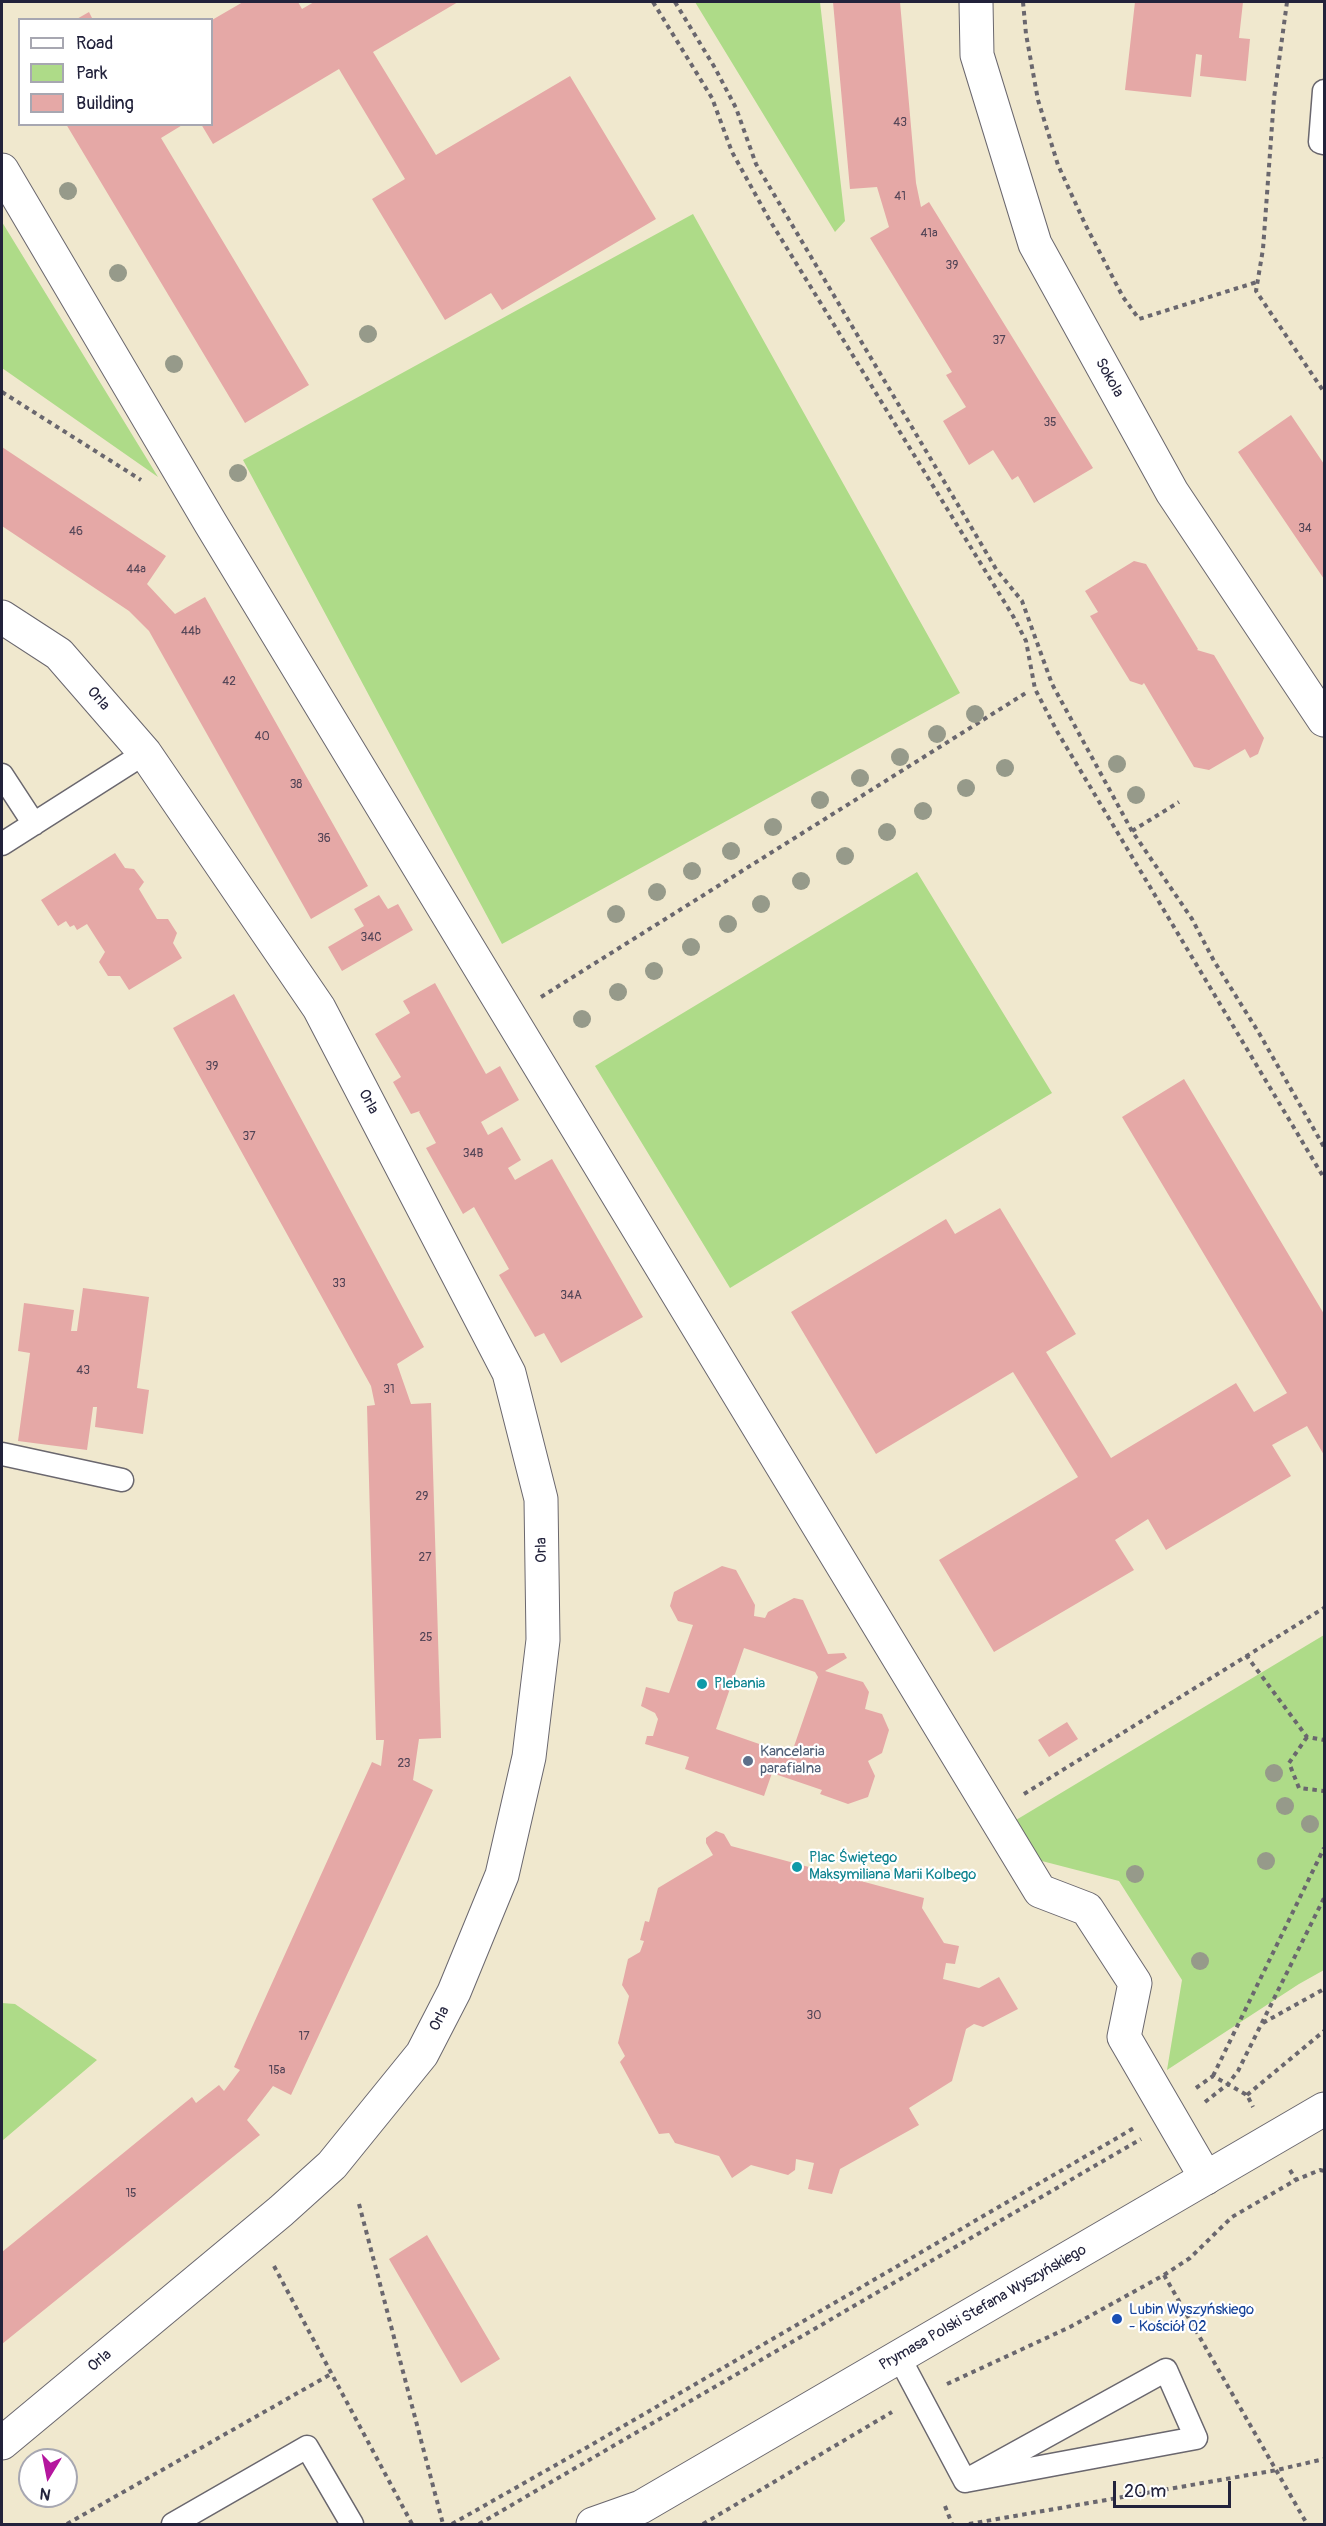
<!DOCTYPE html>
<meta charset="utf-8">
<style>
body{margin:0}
#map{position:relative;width:1326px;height:2526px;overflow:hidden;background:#f0e8ce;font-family:Pangolin,sans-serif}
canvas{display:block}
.frame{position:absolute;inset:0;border:3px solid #22223b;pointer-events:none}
.legend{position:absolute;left:18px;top:18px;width:195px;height:108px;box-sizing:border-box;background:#fff;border:2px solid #a7a7b1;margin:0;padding:8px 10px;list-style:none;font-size:18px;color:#22223b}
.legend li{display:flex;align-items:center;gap:12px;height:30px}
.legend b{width:30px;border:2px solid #a7a7b1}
.north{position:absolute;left:18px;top:2448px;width:60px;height:60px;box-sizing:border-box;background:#fff;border:2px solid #a7a7b1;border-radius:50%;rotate:190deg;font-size:16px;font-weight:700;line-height:24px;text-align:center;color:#22223b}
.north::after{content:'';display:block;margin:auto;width:21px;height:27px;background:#b5179e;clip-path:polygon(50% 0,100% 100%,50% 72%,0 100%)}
.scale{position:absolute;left:1113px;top:2481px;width:118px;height:27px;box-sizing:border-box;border:3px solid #22223b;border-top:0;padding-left:8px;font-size:18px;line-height:21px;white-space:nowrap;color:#22223b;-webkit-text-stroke:4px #fff;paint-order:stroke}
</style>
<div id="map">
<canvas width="1326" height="2526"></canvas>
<div class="frame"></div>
<ul class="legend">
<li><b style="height:8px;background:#fff"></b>Road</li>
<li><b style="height:16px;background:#aedb88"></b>Park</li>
<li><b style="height:16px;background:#e5a8a6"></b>Building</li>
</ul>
<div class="north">N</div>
<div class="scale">20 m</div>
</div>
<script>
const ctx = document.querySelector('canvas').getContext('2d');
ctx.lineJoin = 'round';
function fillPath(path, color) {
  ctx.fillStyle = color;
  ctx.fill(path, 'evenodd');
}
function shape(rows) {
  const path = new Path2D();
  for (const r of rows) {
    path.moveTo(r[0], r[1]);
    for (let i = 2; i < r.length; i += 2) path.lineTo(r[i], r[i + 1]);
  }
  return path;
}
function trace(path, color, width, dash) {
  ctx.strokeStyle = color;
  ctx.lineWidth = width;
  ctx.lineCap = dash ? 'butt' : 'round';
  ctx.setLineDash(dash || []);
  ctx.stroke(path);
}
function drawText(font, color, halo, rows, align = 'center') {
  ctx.font = font + ' Pangolin,sans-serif';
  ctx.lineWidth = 4.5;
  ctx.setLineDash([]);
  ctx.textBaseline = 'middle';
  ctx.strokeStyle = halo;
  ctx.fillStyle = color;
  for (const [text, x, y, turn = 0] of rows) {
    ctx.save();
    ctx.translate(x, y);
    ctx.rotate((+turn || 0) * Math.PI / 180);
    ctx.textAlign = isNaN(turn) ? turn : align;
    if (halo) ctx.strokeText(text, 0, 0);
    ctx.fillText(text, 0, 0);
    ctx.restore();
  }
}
const green = shape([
 [695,2,820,2,845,221,835,232],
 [693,214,960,693,502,944,243,460],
 [2,222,158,477,2,368],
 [917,872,1052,1093,730,1288,595,1066],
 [1324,1635,1324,1970,1299,1984,1167,2070,1182,1980,1119,1881,1038,1860,1016,1820],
 [2,2003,15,2004,97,2060,2,2141]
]);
const building = shape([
 [243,2,298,2,302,9,314,2,458,2,373,52,436,155,570,76,656,219,502,310,491,293,445,320,372,199,405,179,339,69,213,144,201,124,212,124,212,20],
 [833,2,900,2,916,183,921,207,929,202,1093,468,1034,503,1018,476,1012,480,993,450,969,465,943,421,966,407,946,375,952,372,870,238,889,227,877,187,850,189],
 [1135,2,1243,2,1239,38,1250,39,1246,81,1200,76,1202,55,1196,54,1191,97,1125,90],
 [89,12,93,20,75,20],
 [66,124,184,124,161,138,309,385,245,423],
 [1291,415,1324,464,1324,579,1238,452],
 [2,447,166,556,147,584,175,614,205,597,368,886,311,919,149,631,129,611,2,526],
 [1134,561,1146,564,1198,649,1197,650,1214,655,1264,738,1258,754,1250,758,1245,749,1209,770,1194,767,1144,683,1142,685,1130,681,1090,616,1098,612,1085,591],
 [115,853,125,868,134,869,144,882,139,889,157,919,168,919,177,933,173,943,182,958,129,990,120,976,108,976,99,962,105,952,87,924,77,930,74,925,70,927,66,921,58,926,41,900],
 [379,895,388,909,398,904,413,930,342,971,328,947,364,926,354,909],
 [435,983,486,1074,500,1066,519,1100,481,1122,488,1135,502,1127,521,1160,508,1168,515,1180,552,1159,643,1317,561,1363,544,1333,535,1337,499,1275,509,1269,474,1207,463,1214,426,1148,436,1143,419,1112,420,1111,411,1114,393,1082,401,1077,375,1034,410,1013,403,1001],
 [234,994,424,1347,397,1364,411,1404,431,1403,441,1738,419,1739,413,1780,433,1790,291,2095,273,2086,247,2120,260,2135,2,2344,2,2252,192,2097,196,2103,219,2085,224,2091,240,2070,234,2067,372,1762,381,1766,384,1740,376,1740,367,1406,375,1405,371,1386,173,1028],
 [1184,1079,1324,1314,1324,1455,1307,1426,1272,1445,1291,1476,1166,1550,1148,1519,1115,1540,1134,1570,994,1652,939,1560,1078,1477,1013,1372,876,1454,791,1312,946,1219,955,1234,1000,1208,1076,1334,1046,1352,1111,1458,1236,1383,1254,1412,1287,1393,1122,1117],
 [83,1288,149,1297,137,1388,149,1390,143,1434,95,1427,97,1407,93,1407,87,1450,18,1441,30,1353,18,1351,24,1303,74,1310,71,1331,77,1331],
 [722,1566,736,1570,755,1605,754,1616,765,1618,768,1612,794,1598,803,1600,828,1654,844,1653,847,1658,825,1671,863,1682,869,1692,865,1709,882,1714,889,1730,882,1753,868,1761,875,1776,868,1797,848,1804,820,1794,822,1790,772,1773,764,1796,685,1769,689,1757,645,1744,647,1736,653,1736,658,1719,655,1713,641,1706,646,1687,669,1693,693,1625,678,1621,670,1606,674,1592],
 [744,1648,815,1672,818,1677,791,1755,716,1729],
 [1067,1722,1078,1739,1049,1757,1038,1740],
 [716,1831,724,1834,731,1846,924,1898,922,1908,944,1943,959,1946,955,1964,946,1963,943,1979,979,1988,999,1977,1018,2009,983,2027,974,2024,966,2029,952,2081,909,2108,919,2125,840,2169,832,2194,808,2189,814,2163,796,2159,795,2170,788,2175,751,2165,732,2178,719,2156,675,2143,669,2133,659,2134,620,2062,625,2056,618,2043,629,1996,622,1985,628,1959,640,1952,644,1941,640,1940,645,1921,649,1922,658,1888,713,1855,706,1843,706,1838],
 [427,2235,500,2359,461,2383,389,2259]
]);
const path = shape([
 [653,2,712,98,732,152,769,219,1013,616,1026,641,1035,689,1058,733,1324,1178],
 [675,2,715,68,736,108,756,164,996,569,1022,601,1052,684,1132,831,1192,919,1214,961,1259,1033,1324,1147],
 [1023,2,1026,34,1038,100,1058,165,1086,226,1123,297,1139,319,1257,282],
 [1287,2,1274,98,1263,249,1256,291,1324,392],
 [2,392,141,480],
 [1132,831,1179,802],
 [541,997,1029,691],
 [1246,1655,1307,1737,1324,1740],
 [1307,1737,1289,1763,1299,1788,1324,1791],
 [1024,1794,1324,1608],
 [1263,2023,1324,1989],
 [1213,2076,1324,1848],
 [1196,2088,1213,2076,1247,2095,1253,2107],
 [1247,2095,1324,2031],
 [1205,2102,1228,2084,1238,2071,1324,1898],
 [1290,2170,1296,2180],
 [359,2204,443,2524],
 [274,2266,412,2524],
 [1164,2275,1307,2524],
 [947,2384,1070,2327,1164,2275,1190,2258,1232,2217,1296,2180,1320,2170,1324,2171],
 [945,2506,952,2524],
 [67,2524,331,2374],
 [452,2524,591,2445,1134,2128],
 [479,2524,1141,2139],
 [703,2524,892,2412],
 [969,2524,1277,2470,1324,2459]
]);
const service = shape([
 [1324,91,1320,142,1324,143],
 [2,775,34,824],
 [2,844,145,753],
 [2,1454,122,1480],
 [899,2357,965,2481,1196,2438,1166,2370,965,2481],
 [173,2524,307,2447,352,2524]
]);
const pedestrian = shape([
 [2,170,211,524,1040,1891,1087,1909,1135,1983,1124,2037,1206,2178]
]);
const minor = shape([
 [976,2,977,55,1035,244,1172,492,1324,720],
 [2,617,59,654,145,753,319,1008,509,1373,541,1499,543,1640,529,1757,502,1875,454,1992,422,2054,332,2165,281,2211,2,2443],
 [593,2524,641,2507,1324,2109]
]);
const trees = [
 [68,191],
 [118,273],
 [368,334],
 [174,364],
 [238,473],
 [975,714],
 [937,734],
 [900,757],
 [1117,764],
 [1005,768],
 [860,778],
 [966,788],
 [1136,795],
 [820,800],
 [923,811],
 [773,827],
 [887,832],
 [731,851],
 [845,856],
 [692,871],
 [801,881],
 [657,892],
 [761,904],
 [616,914],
 [728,924],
 [691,947],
 [654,971],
 [618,992],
 [582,1019],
 [1274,1773],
 [1285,1806],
 [1310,1824],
 [1266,1861],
 [1135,1874],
 [1200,1961]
];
const markers = [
 [702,1684,6,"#0f9aa8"],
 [748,1761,6,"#5c6f8a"],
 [797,1867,6,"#0f9aa8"],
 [1117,2319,6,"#1a4fb4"]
];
const numberNames = [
 ["43",900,123],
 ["41",900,197],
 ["41a",929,234],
 ["39",952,266],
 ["37",999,341],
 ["35",1050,423],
 ["34",1305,529],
 ["46",76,532],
 ["44a",136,570],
 ["44b",191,632],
 ["42",229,682],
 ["40",262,737],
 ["38",296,785],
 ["36",324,839],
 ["34C",371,938],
 ["39",212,1067],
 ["37",249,1137],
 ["34B",473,1154],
 ["33",339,1284],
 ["34A",571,1296],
 ["43",83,1371],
 ["31",389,1390],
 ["29",422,1497],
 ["27",425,1558],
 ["25",426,1638],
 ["23",404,1764],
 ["30",814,2016],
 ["17",304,2037],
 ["15a",277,2071],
 ["15",131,2194]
];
const streetNames = [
 ["Sokola",1109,378,61],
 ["Orla",98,699,49],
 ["Orla",368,1102,62],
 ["Orla",542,1550,-91],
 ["Orla",440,2019,-63],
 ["Prymasa Polski Stefana Wyszyńskiego",983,2308,-30],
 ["Orla",100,2361,-40]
];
const cultureNames = [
 ["Plebania",714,1684],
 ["Plac Świętego",809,1858],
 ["Maksymiliana Marii Kolbego",809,1875]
];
const serviceNames = [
 ["Kancelaria",760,1752],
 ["parafialna",760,1769]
];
const transitNames = [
 ["Lubin Wyszyńskiego",1129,2310],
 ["- Kościół 02",1129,2327]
];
fillPath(green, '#aedb88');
fillPath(building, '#e5a8a6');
trace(service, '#6a676e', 25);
trace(pedestrian, '#6a676e', 35);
trace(minor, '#6a676e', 35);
trace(path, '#6a676e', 4, [4.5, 4.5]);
trace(service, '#fff', 22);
trace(pedestrian, '#fff', 33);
trace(minor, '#fff', 33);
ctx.fillStyle = '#969a8a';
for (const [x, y] of trees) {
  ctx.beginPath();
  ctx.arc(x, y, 9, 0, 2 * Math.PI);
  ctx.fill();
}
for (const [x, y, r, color] of markers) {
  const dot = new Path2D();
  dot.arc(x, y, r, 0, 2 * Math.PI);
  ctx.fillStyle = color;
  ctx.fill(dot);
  trace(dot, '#fff', 2);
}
drawText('12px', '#534456', null, numberNames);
drawText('15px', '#22223b', '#fff', streetNames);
drawText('15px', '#0d838f', '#fff', cultureNames, 'left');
drawText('15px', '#4e5e75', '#fff', serviceNames, 'left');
drawText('15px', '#164399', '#fff', transitNames, 'left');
</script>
